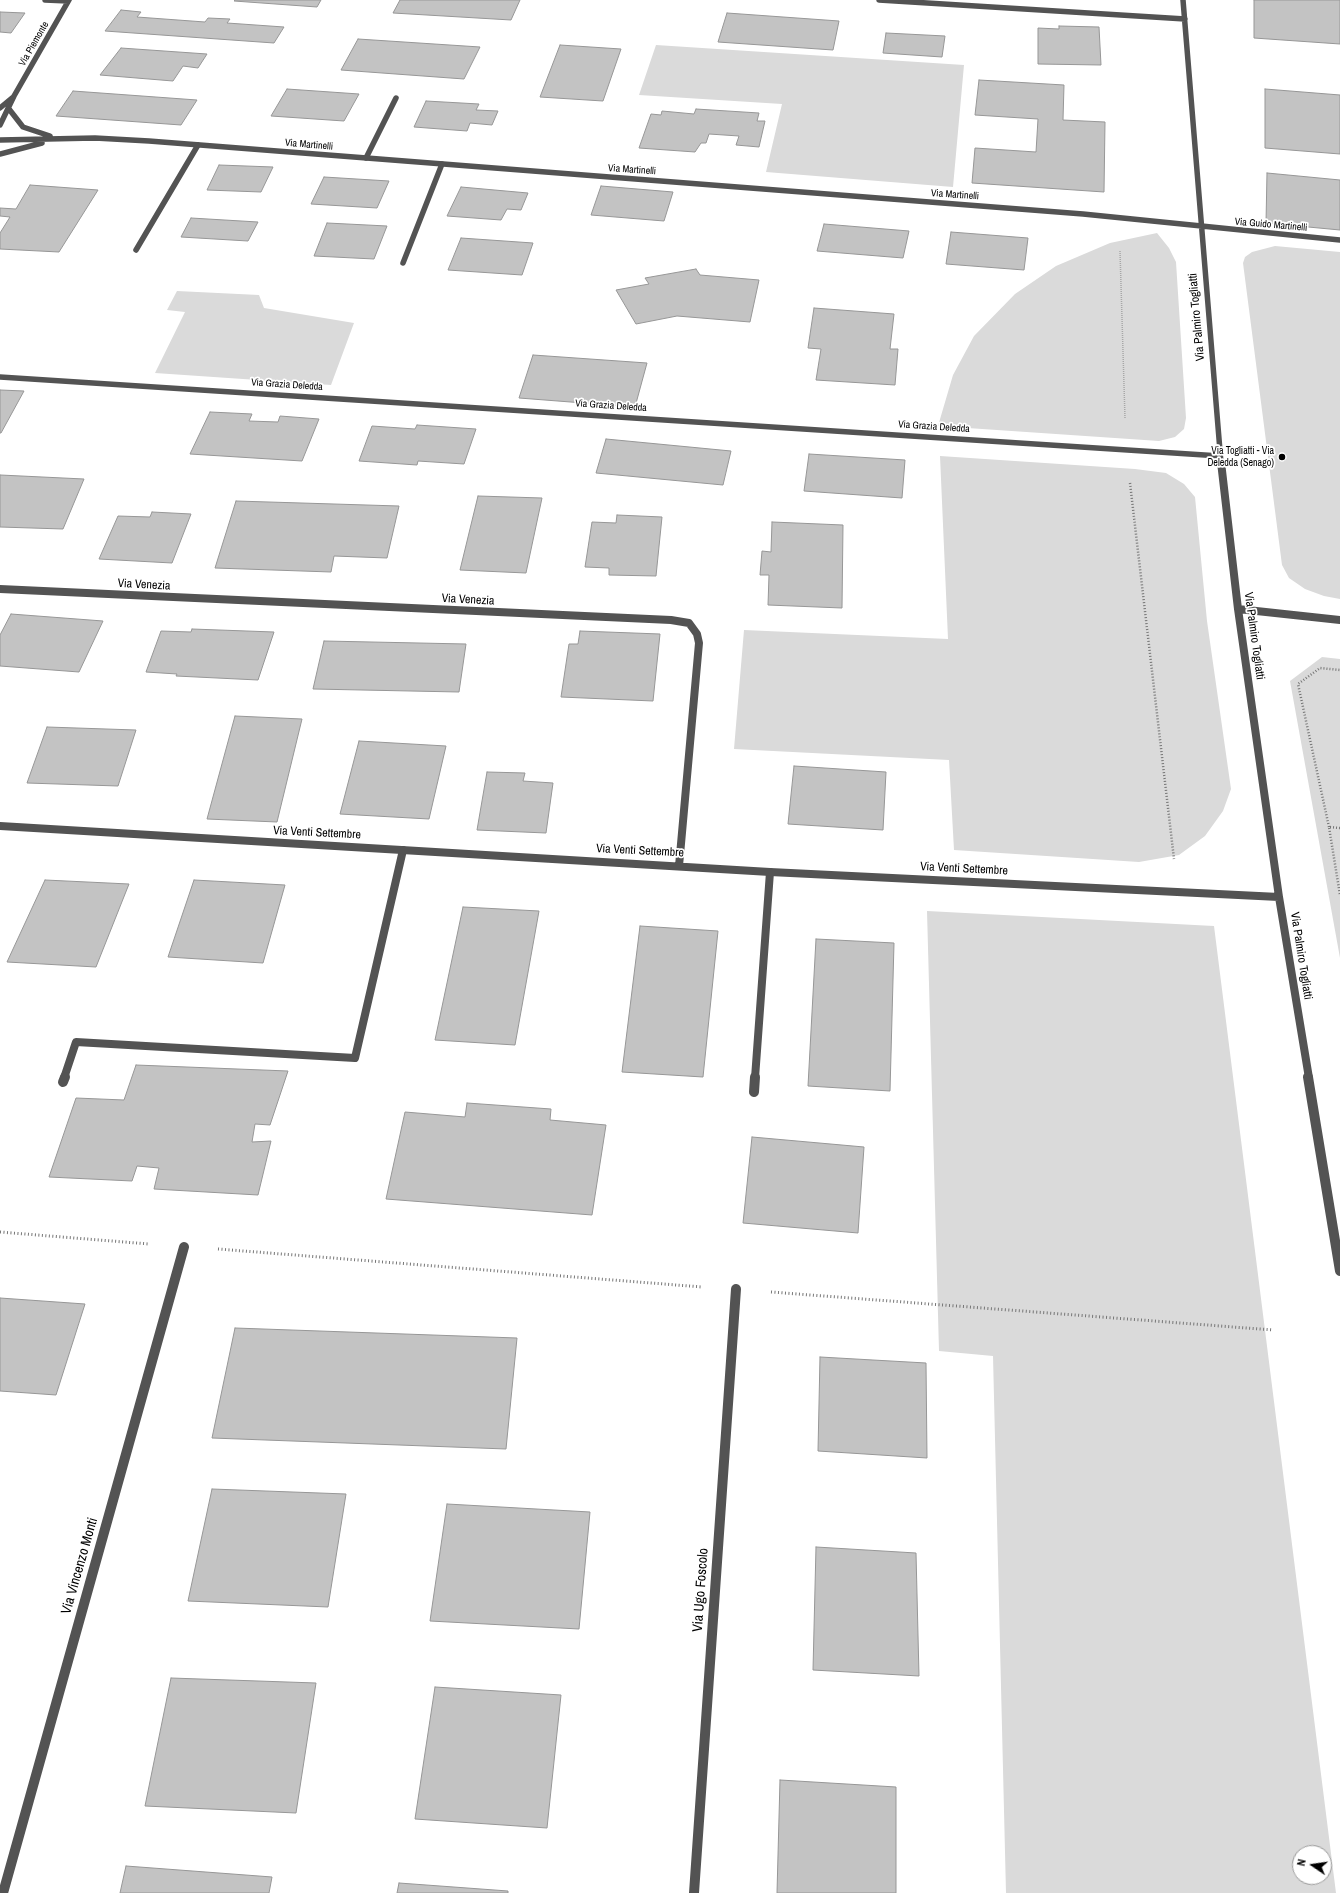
<!DOCTYPE html>
<style>
body{margin:0}
#map{position:relative;width:1340px;height:1893px;overflow:hidden;background:#fff;font-family:"Archivo Narrow",sans-serif}
canvas{display:block}
.north{position:absolute;left:1292px;top:1845px;width:40px;height:40px;box-sizing:border-box;background:#fff;border:1px solid #999;border-radius:50%;rotate:283deg;font-size:11px;font-weight:700;line-height:16px;text-align:center;color:#000}
.north::after{content:'';display:block;margin:auto;width:14px;height:18px;background:#000;clip-path:polygon(50% 0,100% 100%,50% 72%,0 100%)}
</style>
<div id="map">
<canvas width="1340" height="1893"></canvas>
<div class="north">N</div>
</div>
<script>
const ctx = document.querySelector('canvas').getContext('2d');
ctx.lineJoin = 'round';
function fillPath(path, color) {
  ctx.fillStyle = color;
  ctx.fill(path, 'evenodd');
}
function shape(rows) {
  const path = new Path2D();
  for (const r of rows) {
    path.moveTo(r[0], r[1]);
    for (let i = 2; i < r.length; i += 2) path.lineTo(r[i], r[i + 1]);
  }
  return path;
}
function trace(path, color, width, dash) {
  ctx.strokeStyle = color;
  ctx.lineWidth = width;
  ctx.lineCap = dash ? 'butt' : 'round';
  ctx.setLineDash(dash || []);
  ctx.stroke(path);
}
function drawText(font, color, halo, rows, align = 'center') {
  ctx.font = font + ' "Archivo Narrow",sans-serif';
  ctx.lineWidth = 3.5;
  ctx.setLineDash([]);
  ctx.textBaseline = 'middle';
  ctx.strokeStyle = halo;
  ctx.fillStyle = color;
  for (const [text, x, y, turn = 0] of rows) {
    ctx.save();
    ctx.translate(x, y);
    ctx.rotate((+turn || 0) * Math.PI / 180);
    ctx.textAlign = isNaN(turn) ? turn : align;
    if (halo) ctx.strokeText(text, 0, 0);
    ctx.fillText(text, 0, 0);
    ctx.restore();
  }
}
const green = shape([
 [656,45,964,65,953,187,766,172,782,104,639,95],
 [1157,233,1169,248,1176,262,1186,418,1184,429,1175,437,1159,441,938,426,953,375,974,336,1015,294,1056,266,1110,243],
 [1275,246,1340,252,1340,599,1324,596,1305,589,1289,578,1282,565,1243,263,1245,257,1252,252],
 [177,291,259,295,264,308,354,323,331,385,155,373,185,312,167,310],
 [940,456,1135,469,1166,473,1184,484,1195,497,1207,621,1231,789,1223,811,1205,836,1179,855,1139,862,954,850,949,760,734,749,744,630,948,639],
 [1322,657,1340,659,1340,958,1290,681],
 [927,911,1214,926,1336,1893,1006,1893,993,1356,939,1351],
 [1300,1853,1324,1853,1324,1877,1300,1877]
]);
const building = shape([
 [235,0,321,0,317,7,234,1,235,0],
 [400,0,520,0,511,20,393,13,400,0],
 [1254,0,1340,0,1340,44,1254,38,1254,0],
 [121,10,141,12,137,17,205,22,208,18,230,19,227,23,284,27,274,43,105,31,121,10],
 [0,12,25,13,11,33,0,32,0,12],
 [727,13,839,21,833,50,718,42,727,13],
 [1059,26,1099,27,1101,65,1038,64,1038,28,1059,29,1059,26],
 [886,33,945,36,942,57,883,53,886,33],
 [358,39,480,47,464,79,341,70,358,39],
 [560,45,621,49,603,101,540,97,560,45],
 [121,48,207,54,198,68,183,66,173,81,100,75,121,48],
 [979,80,1064,85,1063,120,1105,122,1104,192,972,183,975,148,1036,152,1038,119,975,115,979,80],
 [287,89,359,94,344,121,271,116,287,89],
 [1265,89,1340,95,1340,154,1265,148,1265,89],
 [73,91,197,100,181,125,56,116,73,91],
 [426,101,479,104,476,110,498,111,492,125,470,123,467,131,414,127,426,101],
 [696,109,759,113,757,121,765,121,759,147,736,145,739,136,709,134,706,143,701,143,695,152,639,148,651,114,661,115,662,111,694,114,696,109],
 [219,165,273,167,261,192,207,190,219,165],
 [1267,173,1340,180,1340,230,1266,223,1267,173],
 [324,177,389,181,377,208,311,204,324,177],
 [30,185,98,190,59,252,0,249,0,233,10,217,0,216,0,208,16,209,30,185],
 [601,186,673,192,664,221,591,215,601,186],
 [461,187,528,193,521,210,507,209,501,220,447,216,461,187],
 [191,218,258,222,248,241,181,237,191,218],
 [327,223,387,226,374,259,314,256,327,223],
 [824,224,909,231,903,258,817,251,824,224],
 [951,232,1028,238,1024,270,946,264,951,232],
 [461,238,533,243,522,275,448,270,461,238],
 [696,269,700,275,759,280,750,322,677,316,636,324,616,290,649,284,645,278,696,269],
 [814,308,894,314,890,349,898,349,895,385,816,380,821,349,808,348,814,308],
 [533,355,647,363,635,407,519,398,533,355],
 [0,390,24,391,1,433,0,433,0,390],
 [210,412,252,414,249,421,278,422,280,416,319,419,302,461,190,454,210,412],
 [417,425,476,429,464,464,418,461,417,465,359,461,372,426,415,429,417,425],
 [606,439,731,451,723,485,596,473,606,439],
 [809,454,905,460,902,498,804,491,809,454],
 [0,475,84,479,63,529,0,527,0,475],
 [478,496,542,498,526,573,460,570,478,496],
 [236,501,399,506,387,558,334,556,331,572,215,568,236,501],
 [152,512,191,514,172,563,99,559,118,516,150,517,152,512],
 [617,515,662,517,656,576,609,575,609,568,585,567,592,522,616,523,617,515],
 [772,522,843,525,842,608,768,605,769,575,760,575,762,551,771,552,772,522],
 [11,614,103,621,79,672,0,666,0,635,11,614],
 [192,629,274,632,258,680,176,676,177,674,146,672,161,631,191,632,192,629],
 [580,631,660,634,653,701,561,697,569,644,578,644,580,631],
 [324,641,466,644,459,692,313,689,324,641],
 [235,716,302,719,277,822,207,819,235,716],
 [47,727,136,730,118,786,27,783,47,727],
 [359,741,446,746,429,819,340,814,359,741],
 [794,766,886,772,883,830,788,824,794,766],
 [487,772,525,773,523,781,553,783,546,833,477,830,487,772],
 [45,880,129,884,96,967,7,962,45,880],
 [194,880,285,885,263,963,168,957,194,880],
 [463,907,539,911,515,1045,435,1040,463,907],
 [640,926,718,931,703,1077,622,1072,640,926],
 [816,939,894,943,890,1091,808,1086,816,939],
 [136,1065,288,1071,270,1125,255,1124,252,1142,271,1141,258,1195,154,1189,159,1168,137,1166,132,1181,49,1177,76,1098,124,1100,136,1065],
 [467,1103,551,1109,550,1120,606,1125,592,1215,386,1199,405,1112,465,1117,467,1103],
 [752,1137,864,1147,858,1233,743,1223,752,1137],
 [0,1298,85,1304,56,1395,0,1391,0,1298],
 [235,1328,517,1338,506,1449,212,1438,235,1328],
 [820,1357,926,1363,927,1458,818,1451,820,1357],
 [212,1489,346,1494,328,1607,188,1601,212,1489],
 [447,1504,590,1512,579,1629,430,1621,447,1504],
 [816,1547,916,1553,919,1676,813,1670,816,1547],
 [171,1678,316,1683,296,1813,145,1806,171,1678],
 [435,1687,561,1695,547,1828,415,1819,435,1687],
 [780,1780,896,1787,896,1893,777,1893,780,1780],
 [126,1866,272,1877,269,1893,120,1893,126,1866],
 [399,1883,508,1891,508,1893,397,1893,399,1883]
]);
const pathFar2 = shape([
 [1120,251,1125,418]
]);
const pathFar1 = shape([
 [1130,483,1174,859],
 [1329,827,1298,684,1320,668,1340,670],
 [1340,828,1329,827,1340,895]
]);
const path = shape([
 [0,1232,149,1244],
 [218,1249,702,1287],
 [771,1292,1273,1330]
]);
const serviceFar2 = shape([
 [366,158,396,98],
 [136,250,198,145],
 [403,263,442,164]
]);
const serviceFar1 = shape([
 [64,1078,76,1042,355,1058,403,850],
 [755,1078,770,872]
]);
const service = shape([
 [63,1082,65,1077],
 [754,1092,755,1077]
]);
const minorFar2 = shape([
 [45,0,68,1],
 [879,0,1185,19],
 [1183,0,1221,463],
 [0,108,12,98],
 [9,109,23,127,50,136],
 [0,125,14,96,69,0],
 [0,140,95,138,149,141,1083,214,1340,240],
 [0,154,42,143],
 [0,377,1220,456]
]);
const minorFar1 = shape([
 [1221,462,1238,609,1279,897,1309,1078],
 [0,589,671,620,689,623,697,634,699,643,679,866],
 [1238,609,1340,620],
 [0,826,770,872,1279,897]
]);
const minor = shape([
 [1308,1077,1340,1271],
 [3,1893,184,1247],
 [694,1893,736,1289]
]);
const markers = [
 [1282,457,4,"#000"]
];
const farStreetnames = [
 ["Via Piemonte",34,44,-60],
 ["Via Martinelli",309,145,5],
 ["Via Martinelli",632,170,4],
 ["Via Martinelli",955,195,4],
 ["Via Guido Martinelli",1271,225,5],
 ["Via Grazia Deledda",287,385,4],
 ["Via Grazia Deledda",611,406,4],
 ["Via Grazia Deledda",934,427,4]
];
const farPoinames = [
 ["Via Togliatti - Via",1274,451],
 ["Deledda (Senago)",1274,463]
];
const streetNames = [
 ["Via Palmiro Togliatti",1197,317,-95],
 ["Via Venezia",144,585,3],
 ["Via Venezia",468,600,3],
 ["Via Palmiro Togliatti",1254,636,82],
 ["Via Venti Settembre",317,833,3],
 ["Via Venti Settembre",640,851,3],
 ["Via Venti Settembre",964,869,3],
 ["Via Palmiro Togliatti",1301,956,81]
];
const nearStreetnames = [
 ["Via Vincenzo Monti",80,1566,-74],
 ["Via Ugo Foscolo",701,1590,-86]
];
fillPath(green, '#dadada');
fillPath(building, '#c3c3c3');
trace(building, '#979797', 1);
trace(pathFar2, '#757575', 1.5, [0.5, 1.5]);
trace(pathFar1, '#757575', 2.5, [1, 2]);
trace(path, '#757575', 3, [1, 2.5]);
trace(serviceFar2, '#535353', 5.5);
trace(serviceFar1, '#535353', 8);
trace(service, '#535353', 10);
trace(minorFar2, '#535353', 5.5);
trace(minorFar1, '#535353', 8);
trace(minor, '#535353', 10);
for (const [x, y, r, color] of markers) {
  const dot = new Path2D();
  dot.arc(x, y, r, 0, 2 * Math.PI);
  ctx.fillStyle = color;
  ctx.fill(dot);
  trace(dot, '#fff', 1.5);
}
drawText('10px', '#000', '#fff', farStreetnames);
drawText('10px', '#000', '#fff', farPoinames, 'right');
drawText('12px', '#000', '#fff', streetNames);
drawText('14px', '#000', '#fff', nearStreetnames);
</script>
